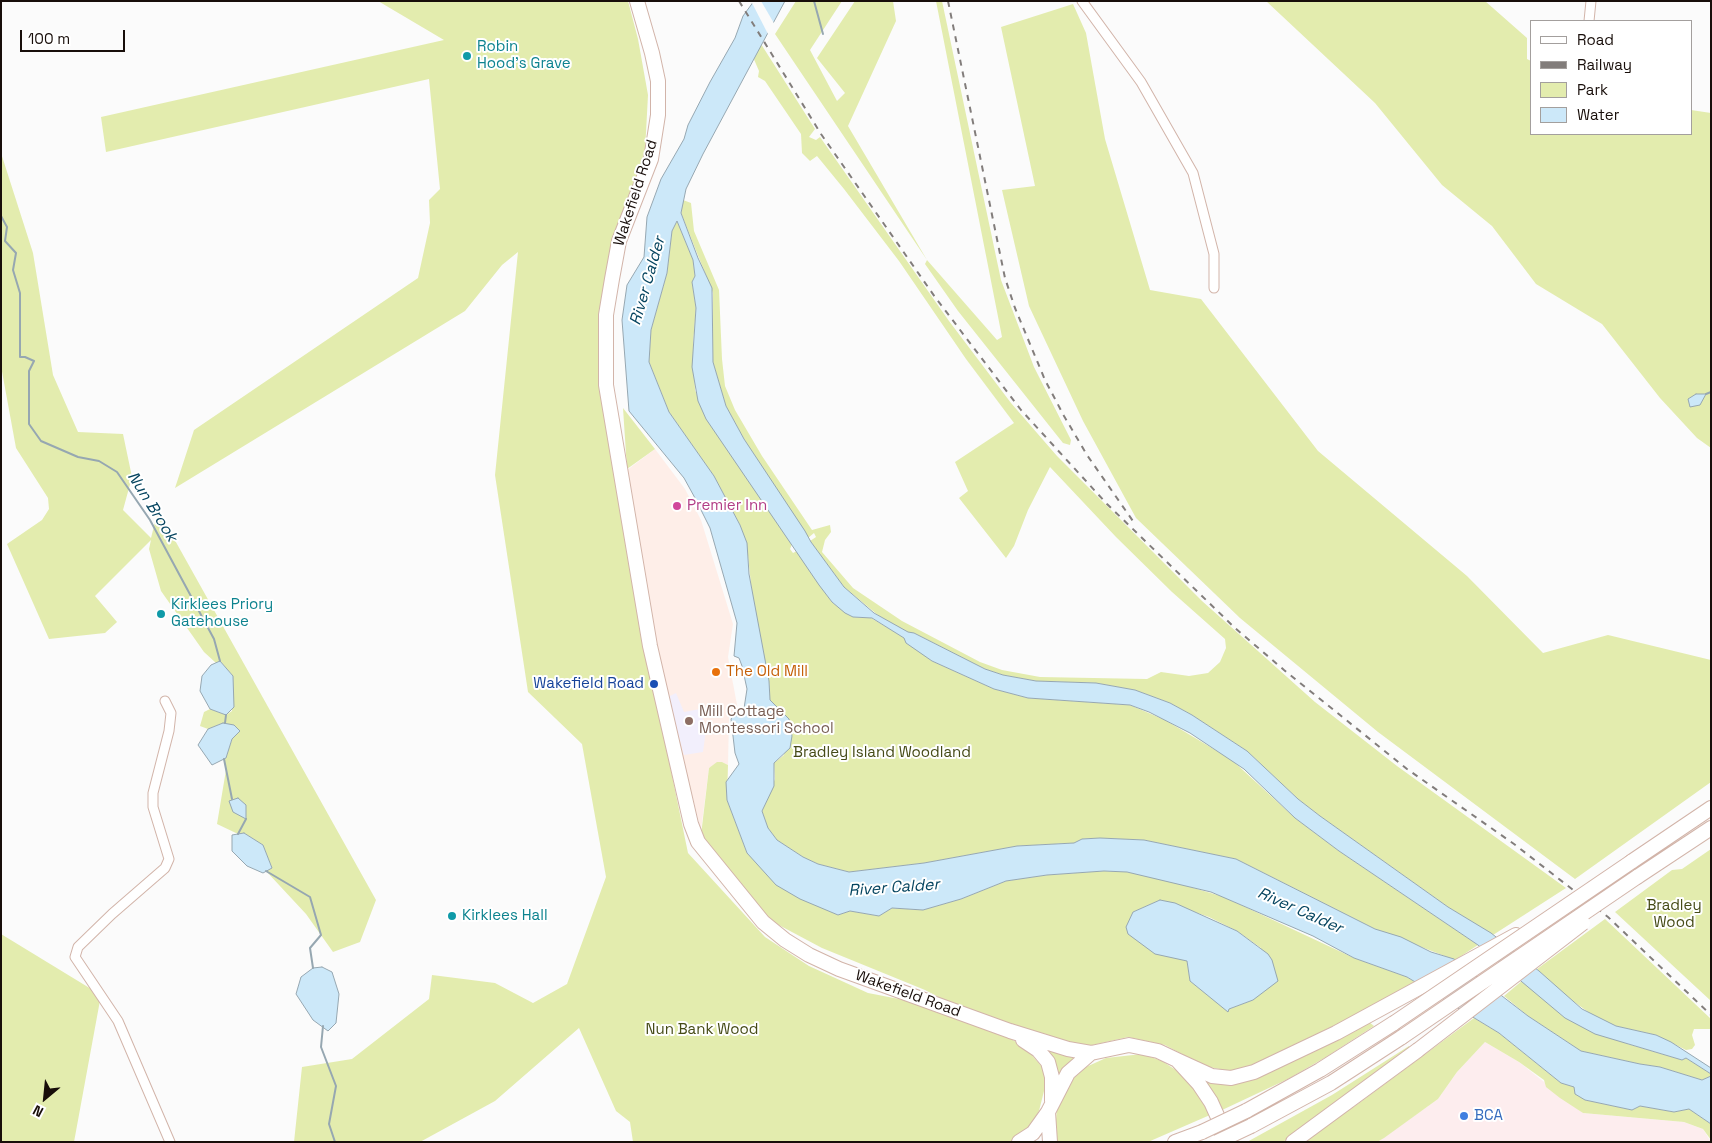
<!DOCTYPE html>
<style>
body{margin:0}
#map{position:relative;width:1712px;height:1143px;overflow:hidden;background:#fbfbfb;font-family:"Space Grotesk",sans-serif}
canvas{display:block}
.frame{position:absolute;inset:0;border:2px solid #180e0a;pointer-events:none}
.legend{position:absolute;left:1530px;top:20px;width:162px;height:115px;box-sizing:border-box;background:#fff;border:1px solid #a39f9d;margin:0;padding:6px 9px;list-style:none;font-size:15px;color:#180e0a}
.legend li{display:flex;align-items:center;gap:10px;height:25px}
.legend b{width:25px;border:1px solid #a39f9d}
.north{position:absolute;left:20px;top:1073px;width:50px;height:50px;-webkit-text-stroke:4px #fff;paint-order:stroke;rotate:208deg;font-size:14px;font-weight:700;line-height:20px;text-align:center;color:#180e0a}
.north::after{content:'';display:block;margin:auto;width:18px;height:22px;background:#180e0a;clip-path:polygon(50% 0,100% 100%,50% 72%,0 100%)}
.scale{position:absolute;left:20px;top:30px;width:105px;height:22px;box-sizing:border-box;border:2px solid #180e0a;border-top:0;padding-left:6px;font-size:15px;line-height:18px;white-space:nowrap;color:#180e0a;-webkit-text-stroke:4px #fff;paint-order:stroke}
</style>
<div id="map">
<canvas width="1712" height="1143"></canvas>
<div class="frame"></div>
<ul class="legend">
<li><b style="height:6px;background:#fff"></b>Road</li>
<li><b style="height:6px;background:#827d7b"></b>Railway</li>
<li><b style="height:14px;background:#e3ecae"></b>Park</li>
<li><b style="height:14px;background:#cce8f9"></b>Water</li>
</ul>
<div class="north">N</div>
<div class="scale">100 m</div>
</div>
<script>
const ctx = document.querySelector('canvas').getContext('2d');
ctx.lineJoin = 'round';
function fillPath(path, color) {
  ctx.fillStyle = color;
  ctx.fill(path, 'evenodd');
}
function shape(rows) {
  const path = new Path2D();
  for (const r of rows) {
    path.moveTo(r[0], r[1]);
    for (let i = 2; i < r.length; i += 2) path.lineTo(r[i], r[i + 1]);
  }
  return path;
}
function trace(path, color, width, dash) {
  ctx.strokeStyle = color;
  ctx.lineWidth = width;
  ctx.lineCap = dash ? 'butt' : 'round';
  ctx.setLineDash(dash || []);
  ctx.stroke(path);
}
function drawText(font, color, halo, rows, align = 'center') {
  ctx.font = font + ' "Space Grotesk",sans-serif';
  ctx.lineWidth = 4;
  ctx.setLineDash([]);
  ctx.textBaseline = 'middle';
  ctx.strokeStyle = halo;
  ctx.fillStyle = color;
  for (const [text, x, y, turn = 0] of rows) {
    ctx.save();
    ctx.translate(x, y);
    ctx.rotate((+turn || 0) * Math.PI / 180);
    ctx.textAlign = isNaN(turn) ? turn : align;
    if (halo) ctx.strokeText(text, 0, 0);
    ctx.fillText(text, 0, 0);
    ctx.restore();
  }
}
const built = shape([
 [655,449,685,489,701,520,733,624,728,657,738,710,729,718,728,765,722,762,709,768,701,830,657,657,627,470]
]);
const industrial = shape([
 [1485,1042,1519,1062,1583,1113,1684,1122,1703,1129,1711,1142,1377,1142,1438,1099,1457,1072]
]);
const education = shape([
 [676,693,684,712,700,709,706,730,703,752,684,755,668,697]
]);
const green = shape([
 [378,1,628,1,638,39,648,95,645,151,613,245,604,395,668,756,688,853,765,937,809,966,868,993,925,1004,958,1020,1007,1037,1024,1046,1043,1068,1046,1083,1039,1111,1028,1130,1022,1135,1009,1142,633,1142,630,1122,616,1111,579,1028,495,1101,420,1142,294,1142,302,1067,352,1059,429,999,432,975,495,983,533,1003,567,984,606,877,582,744,528,692,495,475,518,252,502,265,465,311,175,488,194,430,418,278,430,223,429,200,440,189,429,79,106,152,101,117,444,40],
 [796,1,842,1,810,50,837,101,845,93,817,58,855,1,893,1,896,21,848,126,927,260,997,340,1002,337,936,1,942,1,1001,280,1034,367,1071,440,1070,445,1063,443,958,311,925,264,927,260,775,34],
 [1266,1,1485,1,1527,38,1527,59,1531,61,1531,134,1691,134,1691,110,1711,113,1711,448,1697,438,1660,398,1602,324,1536,284,1492,226,1442,185,1375,103],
 [1073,4,1086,33,1105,139,1150,290,1201,299,1318,451,1467,576,1543,653,1608,635,1711,660,1711,782,1575,879,1378,732,1240,618,1136,518,1083,421,1029,306,1002,190,1035,186,1001,27],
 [761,44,815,129,809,137,816,140,820,137,949,321,1011,403,1057,456,1202,601,1315,702,1397,766,1566,888,1493,935,1448,907,1320,816,1298,799,1247,751,1192,715,1170,703,1135,690,1096,683,1036,681,1003,675,985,669,914,633,908,633,879,616,844,587,810,541,816,537,814,533,808,538,744,439,726,406,713,362,713,293,681,213,683,200,691,203,694,231,719,290,722,359,725,386,735,410,762,456,812,530,830,525,831,532,825,540,822,552,853,588,902,621,980,662,1002,670,1040,677,1147,679,1161,672,1189,676,1208,673,1220,662,1226,648,1225,639,1172,592,1116,537,1050,467,1028,510,1014,546,1006,558,959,498,968,491,955,462,1014,423,966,359,899,261,844,189,817,156,810,161,802,153,801,134,765,81,758,77,759,71,753,57],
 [1,153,33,253,53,375,78,432,123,434,132,477,123,510,151,538,158,510,376,900,360,942,333,952,306,914,266,871,272,868,263,845,244,833,238,834,217,824,226,770,224,759,226,758,232,739,223,723,208,729,200,726,204,712,210,709,226,715,232,711,233,676,220,661,216,663,204,652,161,591,149,549,151,540,95,596,117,622,105,633,49,639,7,544,42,520,49,509,48,498,16,448,1,366],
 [677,221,693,260,695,276,692,282,696,308,693,344,695,390,707,419,792,544,790,549,793,553,797,551,832,602,853,617,871,618,905,638,932,661,994,689,1028,698,1130,705,1165,720,1232,760,1295,818,1339,851,1478,945,1455,960,1375,929,1236,859,1144,840,1100,838,1082,839,1074,843,1017,846,924,863,849,872,818,864,803,857,777,840,768,828,762,811,775,779,774,763,784,755,789,719,770,700,769,681,753,603,748,556,740,525,714,476,669,412,649,362,651,330,667,273,672,231],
 [623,408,655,449,627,469],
 [717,762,722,762,728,765,727,800,747,853,824,908,838,915,850,911,879,916,892,908,923,910,961,899,1006,881,1047,875,1104,871,1127,872,1170,881,1224,897,1354,958,1407,977,1416,983,1373,1007,1279,1052,1268,1061,1230,1071,1204,1066,1165,1045,1128,1037,1084,1047,1067,1044,954,1005,925,990,822,948,775,923,752,902,701,835,709,768],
 [1160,900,1209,917,1237,931,1261,948,1253,1000,1229,1009,1228,1011,1190,981,1187,961,1133,912],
 [1711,849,1711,1001,1615,912,1672,870,1682,869],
 [1605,919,1711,1019,1711,1029,1694,1029,1692,1035,1695,1045,1692,1049,1686,1050,1656,1035,1616,1026,1598,1019,1563,994,1537,969],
 [1,934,101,995,74,1142,1,1142],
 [1523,980,1565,1018,1628,1044,1682,1060,1686,1058,1711,1074,1711,1076,1702,1080,1660,1067,1640,1064,1581,1051,1528,1016,1504,996],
 [1474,1018,1499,1033,1561,1083,1574,1087,1585,1100,1632,1110,1640,1106,1674,1112,1689,1109,1711,1124,1711,1140,1703,1129,1684,1122,1583,1113,1560,1098,1546,1087,1544,1080,1519,1062,1485,1042,1457,1072,1438,1099,1384,1138,1377,1142,1299,1142,1355,1106],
 [1369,1022,1374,1026,1326,1057,1288,1079,1220,1111,1200,1077,1210,1081],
 [1042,1046,1076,1056,1057,1076],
 [1409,1046,1411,1049,1283,1142,1247,1142,1332,1095],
 [1142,1054,1162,1061,1182,1074,1198,1093,1210,1115,1148,1142,1054,1142,1057,1108,1066,1088,1074,1078,1086,1067,1106,1058]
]);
const water = shape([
 [754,1,785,1,703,154,686,189,681,213,698,258,712,288,713,362,726,406,744,439,805,531,811,542,844,587,874,613,908,632,914,633,985,669,1003,675,1036,681,1096,683,1135,690,1170,703,1192,715,1247,751,1298,799,1320,816,1448,907,1491,933,1539,971,1582,1009,1616,1026,1656,1035,1671,1042,1711,1068,1711,1074,1686,1058,1682,1060,1595,1034,1565,1018,1478,945,1339,851,1295,818,1244,769,1190,733,1149,712,1130,705,1028,698,994,689,932,661,906,643,904,638,872,618,853,617,845,613,832,602,819,585,706,419,698,401,692,367,696,308,692,282,695,276,693,260,677,221,672,231,667,273,651,330,649,362,669,412,714,476,740,525,747,543,749,574,769,681,770,700,789,719,792,736,790,748,774,763,774,786,762,811,768,828,777,840,803,857,818,864,849,872,924,863,1017,846,1074,843,1082,839,1100,838,1144,840,1236,859,1375,929,1401,937,1431,952,1454,959,1528,1016,1581,1051,1640,1064,1660,1067,1702,1080,1711,1076,1711,1124,1689,1109,1674,1112,1640,1106,1632,1110,1585,1100,1575,1094,1574,1087,1561,1083,1499,1033,1407,977,1354,958,1313,936,1211,892,1127,872,1104,871,1047,875,1006,881,961,899,923,910,892,908,879,916,850,911,838,915,800,899,776,885,747,853,727,800,726,782,739,764,735,753,731,719,733,716,743,715,747,689,742,666,739,658,734,656,737,623,710,528,695,498,684,478,629,411,622,320,627,285,644,257,647,217,661,179,684,139,688,125,710,82,735,38,743,16,754,1],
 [1696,394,1706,394,1700,405,1690,407,1688,399,1696,394],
 [220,661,233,676,234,707,226,715,210,709,200,691,202,676,211,665,220,661],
 [223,723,234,725,240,731,232,739,226,758,212,765,198,745,208,729,223,723],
 [238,798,246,805,246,819,233,812,229,801,238,798],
 [244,833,263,845,272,868,263,873,247,866,232,851,232,835,244,833],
 [1160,900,1175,903,1237,931,1268,954,1272,960,1278,981,1253,1000,1229,1009,1228,1012,1190,981,1187,961,1155,954,1128,934,1126,927,1133,912,1160,900],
 [322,967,332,972,339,994,336,1023,328,1031,313,1020,296,994,301,977,313,968,322,967]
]);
const pier = shape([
 [751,1,761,1,775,25,769,36]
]);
const stream = shape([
 [814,1,823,34],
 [1,216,7,227,5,241,16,253,13,270,20,293,20,357,25,357,34,361,29,371,29,424,41,441,78,457,99,461,117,472,150,520,214,639,220,661],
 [1706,394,1711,392],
 [225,723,226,715],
 [224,759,232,799],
 [238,834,246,819],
 [266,871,310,897,321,935,310,948,313,968],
 [323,1026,321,1047,336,1086,329,1124,335,1142]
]);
const minor = shape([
 [1082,1,1141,82,1193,173,1214,254,1214,288],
 [1589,21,1591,1],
 [165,701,171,713,169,731,153,793,153,807,169,859,165,868,112,914,78,947,75,957,118,1021,170,1142]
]);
const highway = shape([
 [637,1,652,53,658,81,658,115,651,159,619,241,612,279,606,315,606,385,650,646,691,824,698,842,763,922,785,940,809,955,839,969,1010,1031,1068,1049,1091,1053],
 [1631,862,1711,808],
 [1637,877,1711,828],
 [1023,1040,1038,1050,1048,1062,1052,1077,1052,1101],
 [1177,1060,1212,1076,1231,1078,1254,1072,1336,1033,1516,935],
 [1246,1111,1320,1070,1394,1023],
 [1251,1126,1331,1083,1402,1037],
 [1019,1142,1033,1133,1048,1112],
 [1050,1142,1048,1112,1068,1073,1091,1053,1129,1045,1158,1051,1177,1060,1199,1084,1211,1102,1229,1142],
 [1175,1142,1202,1132],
 [1293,1142,1418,1050]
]);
const rail = shape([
 [739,1,821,134,935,297,1021,410,1107,504,1235,628,1284,670,1407,769,1514,844,1608,917,1711,1015],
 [948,1,1005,278,1015,308,1045,380,1064,416,1087,455,1135,524]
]);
const highwayBridge = shape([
 [1394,1023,1631,862],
 [1402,1037,1637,877],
 [1418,1050,1583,923],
 [1202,1132,1246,1111],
 [1217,1142,1251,1126]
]);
const markers = [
 [467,56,5,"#0f9aa8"],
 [677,506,5,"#d1479c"],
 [161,614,5,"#0f9aa8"],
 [716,672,5,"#e8710a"],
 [654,684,5,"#1a4fb4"],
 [689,721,5,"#8d6e63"],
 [452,916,5,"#0f9aa8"],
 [1464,1116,5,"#3f7fe0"]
];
const cultureNames = [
 ["Robin",477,47],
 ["Hood's Grave",477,64],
 ["Kirklees Priory",171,605],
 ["Gatehouse",171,622],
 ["Kirklees Hall",462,916]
];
const streetNames = [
 ["Wakefield Road",636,193,-72],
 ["Wakefield Road",908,994,20]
];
const hotelNames = [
 ["Premier Inn",687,506]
];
const foodNames = [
 ["The Old Mill",726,672]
];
const transitNames = [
 ["Wakefield Road",644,684]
];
const educationNames = [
 ["Mill Cottage",699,712],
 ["Montessori School",699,729]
];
const parkNames = [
 ["Bradley Island Woodland",882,753],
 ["Bradley",1674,906],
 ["Wood",1674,923],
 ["Nun Bank Wood",702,1030]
];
const shopNames = [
 ["BCA",1474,1116]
];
const waterNames = [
 ["River Calder",648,281,-74],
 ["Nun Brook",152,507,58],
 ["River Calder",894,888,-4],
 ["River Calder",1300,911,24]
];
fillPath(built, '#feeee8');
fillPath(industrial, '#fdedee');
fillPath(education, '#f2effc');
fillPath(green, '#e3ecae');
fillPath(water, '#cce8f9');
trace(water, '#96a7b1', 1);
fillPath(pier, '#fbfbfb');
trace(stream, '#96a7b1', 2);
trace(minor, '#d2b4a9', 11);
trace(highway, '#d2b4a9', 16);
trace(minor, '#fff', 9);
trace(highway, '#fff', 14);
trace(rail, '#827d7b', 2, [6, 6]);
trace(highwayBridge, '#d2b4a9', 16, []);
trace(highwayBridge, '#fff', 14);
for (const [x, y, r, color] of markers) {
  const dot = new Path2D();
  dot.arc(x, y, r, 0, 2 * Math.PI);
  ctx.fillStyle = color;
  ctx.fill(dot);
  trace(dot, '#fff', 2);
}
drawText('15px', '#0d838f', '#fff', cultureNames, 'left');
drawText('15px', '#180e0a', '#fff', streetNames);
drawText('15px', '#b23c85', '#fff', hotelNames, 'left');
drawText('15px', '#c56008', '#fff', foodNames, 'left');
drawText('15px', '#164399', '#fff', transitNames, 'right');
drawText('15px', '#785e54', '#fff', educationNames, 'left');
drawText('15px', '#464b17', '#fff', parkNames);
drawText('15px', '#366cbe', '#fff', shopNames, 'left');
drawText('italic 16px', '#064560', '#fff', waterNames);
</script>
